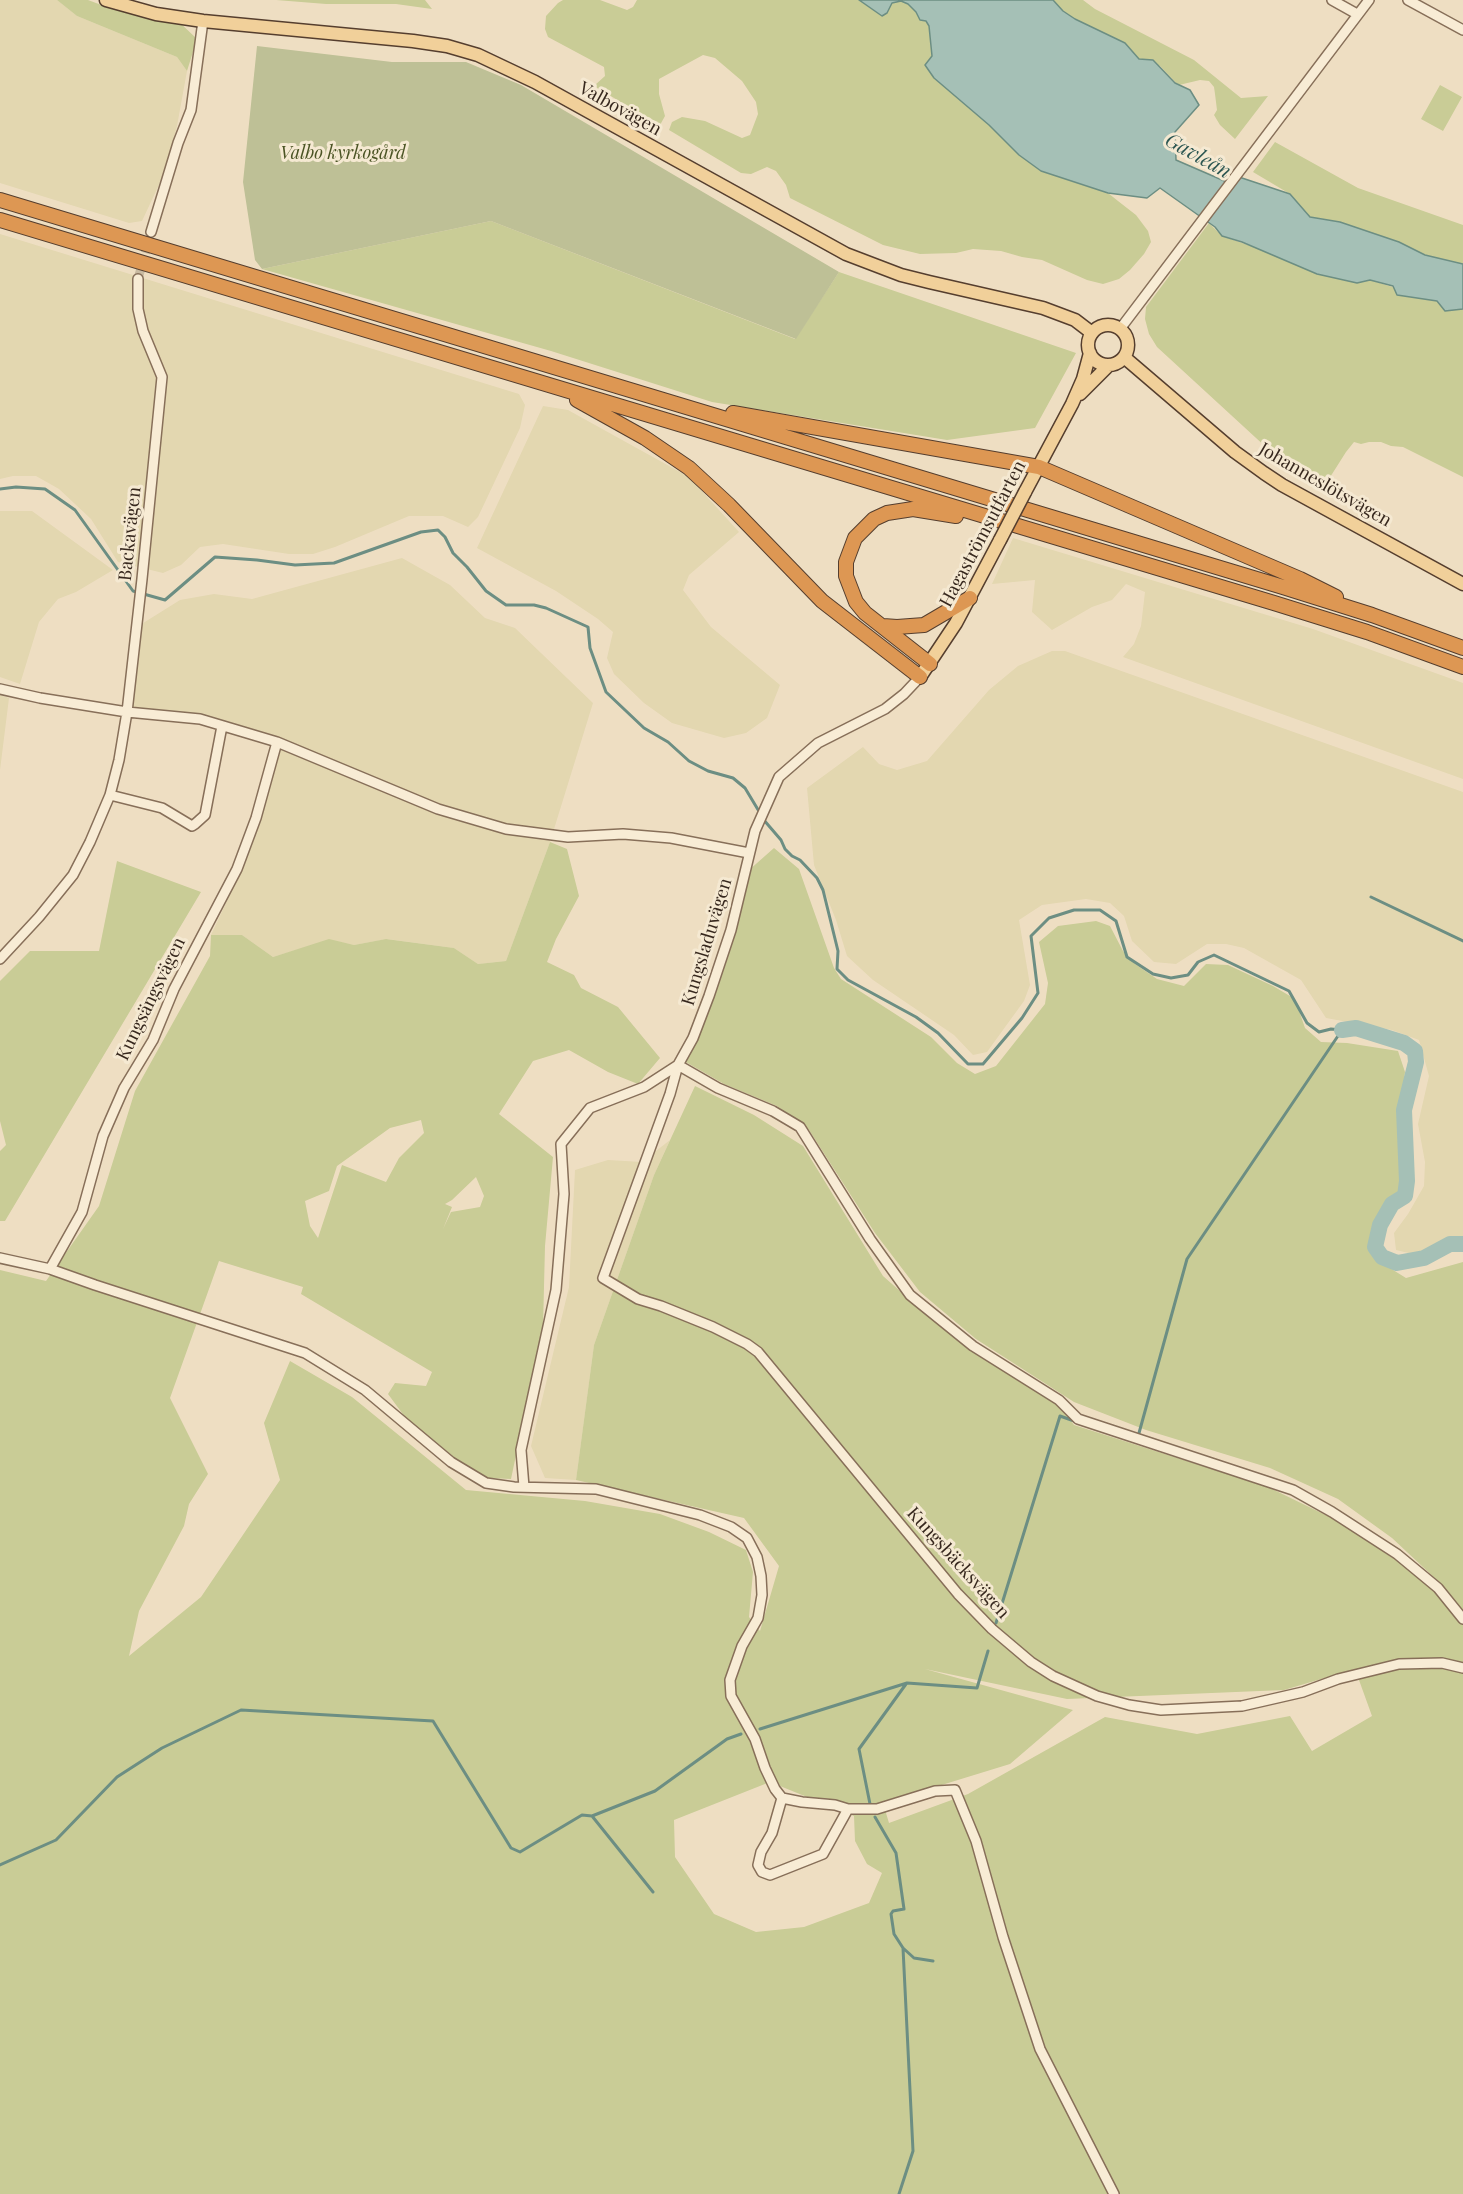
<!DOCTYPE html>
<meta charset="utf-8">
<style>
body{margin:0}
canvas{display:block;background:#eedec2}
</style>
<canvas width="1463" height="2194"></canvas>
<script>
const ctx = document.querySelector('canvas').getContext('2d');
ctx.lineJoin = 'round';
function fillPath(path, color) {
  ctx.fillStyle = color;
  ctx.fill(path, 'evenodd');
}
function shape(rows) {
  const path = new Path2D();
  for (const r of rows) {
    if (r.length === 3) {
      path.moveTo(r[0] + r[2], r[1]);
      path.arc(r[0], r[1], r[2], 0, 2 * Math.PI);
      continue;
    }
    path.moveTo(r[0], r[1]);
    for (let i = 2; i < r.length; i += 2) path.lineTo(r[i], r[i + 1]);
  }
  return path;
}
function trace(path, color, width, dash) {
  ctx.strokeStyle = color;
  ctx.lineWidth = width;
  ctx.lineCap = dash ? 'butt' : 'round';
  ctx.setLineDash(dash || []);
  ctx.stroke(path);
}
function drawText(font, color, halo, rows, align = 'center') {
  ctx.font = font + ' "Playfair Display",serif';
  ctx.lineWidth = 6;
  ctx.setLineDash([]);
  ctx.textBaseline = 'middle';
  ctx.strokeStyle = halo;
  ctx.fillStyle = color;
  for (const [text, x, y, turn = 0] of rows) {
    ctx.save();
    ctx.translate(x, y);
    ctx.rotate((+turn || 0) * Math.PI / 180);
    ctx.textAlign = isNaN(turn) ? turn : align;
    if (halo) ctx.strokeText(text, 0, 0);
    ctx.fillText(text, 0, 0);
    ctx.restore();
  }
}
const farmland = shape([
 [0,0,57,0,77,16,177,57,187,71,177,126,165,172,142,221,129,223,0,183],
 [0,234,519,394,525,405,520,428,478,517,468,527,443,516,409,516,335,547,313,554,289,554,223,544,200,547,181,565,163,573,118,562,91,519,59,489,36,476,13,476,0,479],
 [543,406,568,410,689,477,739,532,689,575,683,590,711,627,780,685,767,718,746,733,724,738,672,723,644,703,614,674,607,658,613,632,598,619,556,591,477,548],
 [0,511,32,511,113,570,76,592,58,599,39,622,20,684,0,677],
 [1013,538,1313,629,1463,683,1463,779,1123,657,1134,644,1141,626,1145,592,1126,584,1112,600,1092,607,1052,630,1032,612,1035,580,992,584],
 [402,558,450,585,485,618,515,628,593,703,550,842,506,961,478,964,454,948,387,939,354,945,329,940,273,957,242,935,211,935,240,873,277,741,202,719,129,711,132,630,180,600,214,594,252,599],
 [1052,651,1065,651,1463,792,1463,1237,1417,1255,1396,1250,1394,1233,1408,1214,1424,1186,1425,1162,1418,1124,1429,1076,1419,1040,1392,1030,1326,1018,1301,980,1244,948,1226,944,1207,944,1176,964,1154,962,1132,941,1124,916,1110,903,1086,899,1042,905,1019,920,1030,985,1024,1001,987,1052,973,1055,954,1035,873,980,847,956,836,920,814,865,807,788,863,747,879,764,897,770,927,761,989,690,1018,666],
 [0,695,9,698,0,770],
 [670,1140,654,1175,594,1345,576,1480,545,1478,531,1446,569,1287,575,1170,608,1160,642,1162]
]);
const green = shape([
 [57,0,88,0,104,6,176,19,197,39,187,71,177,57,77,16],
 [276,0,425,0,432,9,396,4,326,4],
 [563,0,600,0,627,10,633,7,637,0,859,0,882,16,887,13,892,3,901,1,908,4,916,12,920,20,926,21,929,26,934,78,989,125,1019,155,1041,171,1108,193,1118,201,1136,215,1148,231,1151,242,1144,254,1130,270,1119,279,1103,284,1087,280,1042,260,1022,257,1001,251,973,249,956,253,920,254,883,245,790,198,786,185,776,171,767,167,751,174,741,173,669,130,672,122,682,117,705,121,742,138,750,135,758,114,756,102,742,81,715,58,703,55,659,79,659,94,665,116,660,125,597,88,595,85,605,76,604,67,548,37,545,29,546,16,558,3],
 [1053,0,1083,0,1095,9,1194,60,1241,98,1268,96,1235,139,1220,125,1214,115,1217,110,1215,94,1214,87,1209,81,1200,80,1179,85,1176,83,1160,66,1145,59,1139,59,1125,43,1075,19,1063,11],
 [1440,85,1462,97,1443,131,1421,119],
 [1275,142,1358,188,1463,225,1463,264,1425,255,1399,242,1340,222,1310,217,1290,194,1253,172],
 [491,221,795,339,839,272,1076,353,1035,428,947,440,712,402,551,351,262,269],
 [1209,223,1222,236,1357,283,1370,280,1437,301,1445,311,1463,309,1463,477,1403,447,1391,446,1381,442,1369,442,1361,444,1354,442,1346,452,1327,482,1268,449,1157,347,1149,334,1145,319,1146,307],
 [550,842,567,849,579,896,556,939,547,962,574,975,581,988,618,1007,660,1058,638,1084,608,1072,569,1050,533,1061,499,1114,553,1157,545,1246,543,1327,511,1479,488,1478,456,1459,405,1417,388,1394,395,1383,426,1386,432,1372,301,1294,303,1287,219,1261,170,1398,208,1474,189,1504,184,1526,139,1611,129,1656,201,1597,280,1480,264,1423,290,1361,352,1397,466,1490,585,1501,660,1514,709,1532,746,1550,753,1572,749,1617,760,1631,779,1566,744,1518,576,1480,594,1345,654,1175,695,1086,754,1115,803,1146,883,1276,909,1299,1059,1405,1074,1425,1268,1487,1340,1522,1391,1557,1439,1582,1392,1538,1338,1499,1270,1468,1146,1430,1074,1402,976,1339,920,1292,875,1233,809,1130,777,1106,724,1084,684,1061,748,871,774,848,799,869,834,968,841,979,931,1037,957,1063,975,1074,996,1066,1045,1004,1048,983,1039,942,1058,926,1096,921,1110,926,1123,951,1135,964,1157,979,1184,986,1206,964,1228,965,1273,986,1295,999,1305,1028,1321,1042,1347,1043,1398,1051,1405,1072,1401,1105,1404,1183,1380,1218,1369,1248,1385,1265,1406,1278,1463,1262,1463,2194,0,2194,0,1270,46,1281,99,1206,135,1091,210,956,211,935,242,935,273,957,329,939,354,945,386,939,454,948,478,964,506,961],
 [421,1120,424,1133,399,1158,386,1182,342,1165,318,1238,310,1226,305,1201,329,1191,337,1166,390,1128],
 [476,1177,484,1196,480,1207,451,1212,443,1229,452,1207,445,1204,452,1200],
 [925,1669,1067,1699,1284,1690,1355,1669,1372,1716,1312,1751,1290,1716,1197,1734,1105,1717,968,1794,889,1823,883,1803,1010,1764,1073,1710],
 [770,1782,854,1816,855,1841,867,1864,882,1873,869,1903,804,1927,756,1932,714,1914,675,1857,674,1820],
 [117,861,201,892,5,1221,0,1221,0,1151,6,1145,0,1121,0,981,30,951,99,951]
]);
const cemetery = shape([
 [257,46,392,62,466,62,521,85,839,272,796,339,491,221,262,269,255,260,243,182]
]);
const water = shape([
 [859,0,1053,0,1063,11,1075,19,1125,43,1139,59,1153,60,1175,83,1190,90,1199,105,1175,132,1176,160,1229,183,1236,176,1290,194,1310,217,1340,222,1399,242,1425,255,1463,264,1463,309,1445,311,1437,301,1397,295,1393,286,1370,280,1357,283,1317,274,1242,242,1222,236,1215,227,1160,188,1147,198,1108,193,1041,171,1019,155,989,125,934,78,925,65,932,56,929,26,926,21,920,20,916,12,908,4,901,1,892,3,887,13,882,16,859,0]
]);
const stream = shape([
 [0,489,16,487,45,489,75,510,133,591,165,600,215,557,257,560,295,565,334,563,421,532,438,530,445,537,453,553,467,567,486,591,506,605,534,605,546,608,588,627,590,648,606,692,644,728,668,742,689,761,708,771,733,778,745,788,760,813],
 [763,819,781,840,785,849,792,856,800,860,817,878,823,890,838,951,837,969,848,980,916,1017,938,1033,968,1064,983,1064,1022,1018,1038,993,1031,936,1049,918,1074,910,1100,910,1116,921,1127,957,1153,974,1171,978,1188,975,1198,962,1214,955,1289,991,1307,1023,1319,1032,1331,1029,1342,1030,1187,1259,1139,1433],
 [1371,897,1463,941],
 [996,1623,1060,1416,1077,1422],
 [760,1729,907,1683,977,1688,988,1651],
 [870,1804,859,1749,906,1684],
 [592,1816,653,1892],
 [875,1817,896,1853,904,1909,893,1911,891,1914,894,1934,903,1948,914,1958,933,1961],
 [0,1865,56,1840,117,1777,162,1748,241,1710,433,1721,511,1848,520,1852,582,1815,592,1816,655,1791,727,1739,741,1734],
 [899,2194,913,2151,903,1948]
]);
const river = shape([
 [1342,1030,1356,1028,1404,1043,1415,1051,1416,1062,1404,1110,1407,1181,1405,1196,1392,1204,1380,1225,1375,1247,1382,1257,1397,1263,1424,1258,1450,1244,1463,1244]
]);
const minorTunnel = shape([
 [138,279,149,240]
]);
const minor = shape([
 [1332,0,1357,14],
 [1408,0,1463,30],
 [151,232,178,143,191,110,203,21],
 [1120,329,1369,0],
 [920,677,904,694,885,709,818,743,779,777,755,831,731,930,709,996,693,1038,678,1065,670,1094,603,1278,638,1299,661,1306,713,1327,747,1344,758,1352,958,1594,992,1629,1031,1662,1053,1676,1097,1696,1129,1705,1161,1710,1242,1706,1303,1692,1338,1679,1399,1664,1442,1663,1463,1668],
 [0,689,40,698,127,712,200,719,277,742,438,809,506,829,568,837,623,834,671,838,749,853],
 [110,795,162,808,192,826,195,824,205,815,222,726],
 [0,959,39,917,73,875,90,842,110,795,119,760,127,712,142,579,162,377,143,331,138,309,138,279],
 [678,1065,718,1088,773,1111,800,1127,870,1239,910,1295,973,1346,1059,1400,1078,1419,1293,1490,1332,1512,1397,1554,1438,1588,1463,1619],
 [0,1258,50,1269,95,1285,305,1353,365,1390,451,1462,486,1483,514,1487,596,1489,700,1515,731,1527,747,1538,757,1557,761,1576,762,1595,758,1618,742,1646,730,1680,731,1696,755,1739,765,1768,775,1789,782,1798,802,1802,835,1805,848,1809,877,1809,935,1791,955,1790,976,1841,1003,1937,1040,2049,1114,2194],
 [50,1269,82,1212,103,1136,124,1088,153,1040,174,989,237,869,256,818,277,742],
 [524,1487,521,1450,556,1290,564,1194,561,1144,590,1108,644,1087,678,1065],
 [782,1798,772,1833,761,1852,758,1865,762,1872,770,1875,823,1854,848,1809]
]);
const major = shape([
 [106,0,156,14,203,21,413,41,447,46,478,55,535,82,846,254,901,275,929,282,1043,308,1075,320,1092,333],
 [1108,345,20],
 [1124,357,1235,452,1264,473,1282,485,1463,584],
 [1080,394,1109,365],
 [1025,492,1072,404,1083,379,1090,353],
 [920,677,956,623,1000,540]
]);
const highway = shape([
 [0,200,1283,587,1372,615,1463,648],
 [0,220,1274,603,1367,632,1463,667],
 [577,400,645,438,689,468,729,505,822,601,920,677],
 [733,413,1039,467,1300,579,1336,597],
 [883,626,897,627,924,625,970,598],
 [930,664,865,613,856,602,846,576,846,562,855,538,874,519,887,513,913,509,956,516]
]);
const majorBridge = shape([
 [1000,540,1025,492]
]);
const streetNames = [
 ["Valbovägen",620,109,29],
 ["Johanneslötsvägen",1325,485,30],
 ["Backavägen",130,534,-84],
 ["Hagaströmsutfarten",983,534,-62],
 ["Kungsladuvägen",707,942,-73],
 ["Kungsängsvägen",151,999,-64],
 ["Kungsbäcksvägen",958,1563,48]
];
const parkNames = [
 ["Valbo kyrkogård",343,153]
];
const waterNames = [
 ["Gavleån",1198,156,29]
];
fillPath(farmland, '#e3d7b0');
fillPath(green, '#c9cc96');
fillPath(cemetery, '#bec096');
fillPath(water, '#a5c0b6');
trace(water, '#6c8e83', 1.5);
trace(stream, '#6c8e83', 3);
trace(river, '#a5c0b6', 16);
trace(minorTunnel, '#c9baa1', 9, [9, 4.5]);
trace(minor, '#876f59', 12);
trace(major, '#553e2e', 15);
trace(highway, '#553e2e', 16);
trace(minor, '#f8ecd5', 9);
trace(major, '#f1d09a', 12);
trace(highway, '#dd9753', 14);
trace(majorBridge, '#553e2e', 15, []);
trace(majorBridge, '#f1d09a', 12);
drawText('18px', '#37281e', '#f5e9d2', streetNames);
drawText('italic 18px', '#4b5424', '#f5e9d2', parkNames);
drawText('italic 20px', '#2d5752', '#f5e9d2', waterNames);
</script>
